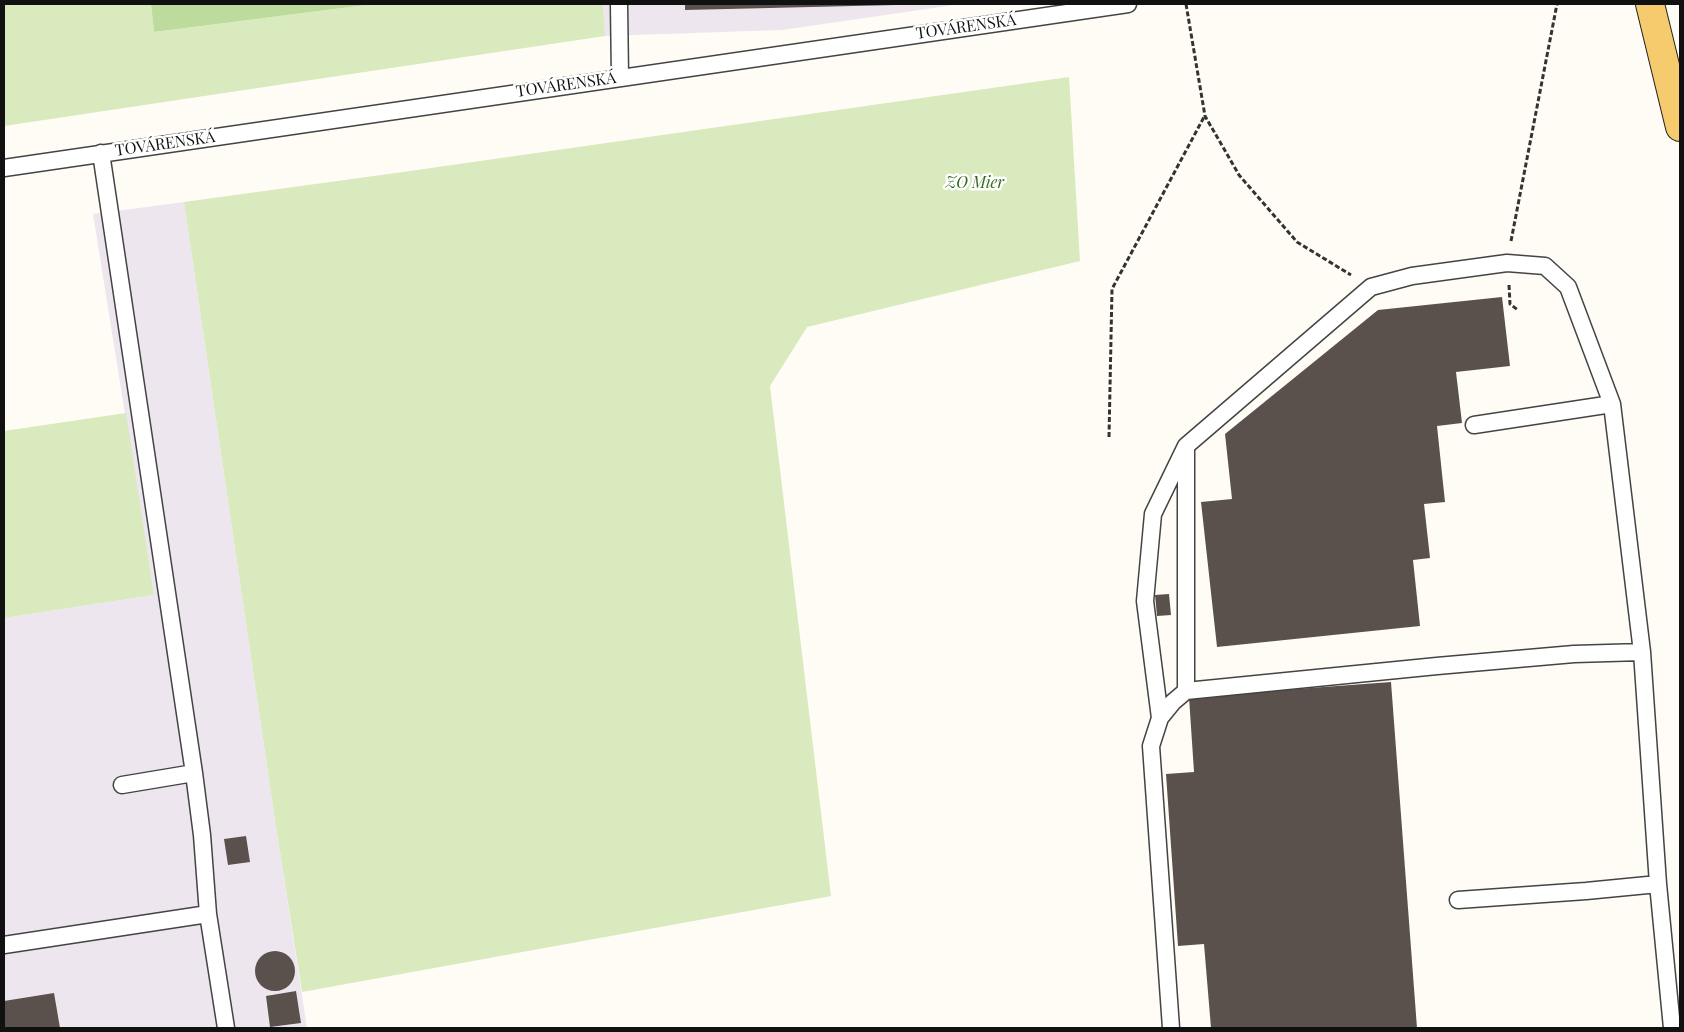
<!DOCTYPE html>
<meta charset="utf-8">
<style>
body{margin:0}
#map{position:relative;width:1684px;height:1032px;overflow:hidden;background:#fffcf5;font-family:"Playfair Display",serif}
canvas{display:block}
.frame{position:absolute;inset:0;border:5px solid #111;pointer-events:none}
</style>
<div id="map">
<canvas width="1684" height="1032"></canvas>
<div class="frame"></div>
</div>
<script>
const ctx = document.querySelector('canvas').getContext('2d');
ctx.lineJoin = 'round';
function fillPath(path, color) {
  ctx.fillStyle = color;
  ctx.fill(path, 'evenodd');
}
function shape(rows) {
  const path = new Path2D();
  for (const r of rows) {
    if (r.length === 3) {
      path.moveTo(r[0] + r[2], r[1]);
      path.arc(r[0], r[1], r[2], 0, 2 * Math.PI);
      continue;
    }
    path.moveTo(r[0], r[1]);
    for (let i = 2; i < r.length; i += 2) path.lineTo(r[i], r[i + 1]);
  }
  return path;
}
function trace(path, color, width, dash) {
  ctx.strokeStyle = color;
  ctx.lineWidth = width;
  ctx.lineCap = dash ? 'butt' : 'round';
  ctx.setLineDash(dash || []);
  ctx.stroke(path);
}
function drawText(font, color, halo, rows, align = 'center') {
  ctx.font = font + ' "Playfair Display",serif';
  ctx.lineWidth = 5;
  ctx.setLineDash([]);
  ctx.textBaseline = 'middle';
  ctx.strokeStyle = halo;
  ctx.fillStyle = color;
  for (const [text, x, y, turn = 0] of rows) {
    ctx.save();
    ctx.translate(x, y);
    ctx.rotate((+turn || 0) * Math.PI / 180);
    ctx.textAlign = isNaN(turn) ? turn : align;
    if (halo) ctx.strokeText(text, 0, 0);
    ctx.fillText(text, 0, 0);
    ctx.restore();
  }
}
const industrial = shape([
 [603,4,961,4,782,30,605,36],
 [184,202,276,827,307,1028,4,1028,4,618,154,595,93,214]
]);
const green = shape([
 [4,4,151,4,154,32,374,4,603,4,605,36,4,126],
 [1069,77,1080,261,807,327,770,386,831,896,302,992,276,827,184,202,403,172],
 [126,413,154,595,4,618,4,431]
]);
const forest = shape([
 [151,4,374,4,154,32]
]);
const building = shape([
 [685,4,896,4,896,5,685,10],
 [1502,297,1510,366,1456,372,1462,423,1437,426,1445,502,1424,504,1430,558,1413,560,1420,626,1217,647,1201,502,1232,499,1225,434,1378,310],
 [1169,594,1171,615,1157,616,1155,595],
 [1391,682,1417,1028,1211,1028,1204,944,1178,946,1166,774,1194,772,1189,697],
 [246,836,250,862,228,865,224,839],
 [275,971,20],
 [296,991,301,1023,270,1027,266,996],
 [54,993,60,1028,4,1028,4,1001]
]);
const path = shape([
 [1186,4,1205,116,1239,175,1297,242,1351,275],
 [1511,241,1557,4],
 [1509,285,1510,304,1518,310],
 [1109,437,1112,289,1204,117]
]);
const service = shape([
 [619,4,620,77],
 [101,153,194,773,202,835,208,914,226,1028],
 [4,168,1128,4],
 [1474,425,1612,404],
 [1186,691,1186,450],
 [1160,718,1145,601,1153,514,1186,446,1371,287,1412,276,1507,263,1545,266,1568,287,1612,404,1642,652],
 [122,785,194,773],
 [1458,900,1586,891,1658,884],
 [4,945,208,914],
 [1171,1028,1151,746,1160,718,1173,702,1186,691,1437,666,1574,654,1642,652,1658,884,1672,1028]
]);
const primary = shape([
 [1650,4,1680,127]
]);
const streetNames = [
 ["TOVÁRENSKÁ",966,27,-8],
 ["TOVÁRENSKÁ",566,85,-8],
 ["TOVÁRENSKÁ",165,144,-8]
];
const parkNames = [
 ["ZO Mier",975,183]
];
fillPath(industrial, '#ede6ef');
fillPath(green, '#d8eabe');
fillPath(forest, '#bddb9d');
fillPath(building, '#5a514d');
trace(service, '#444', 19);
trace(primary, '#222', 30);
trace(path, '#333', 3, [5, 2.5]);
trace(service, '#fff', 16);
trace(primary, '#f6cb6d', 28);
drawText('16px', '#111', '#fff', streetNames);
drawText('italic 16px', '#356920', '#fff', parkNames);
</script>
